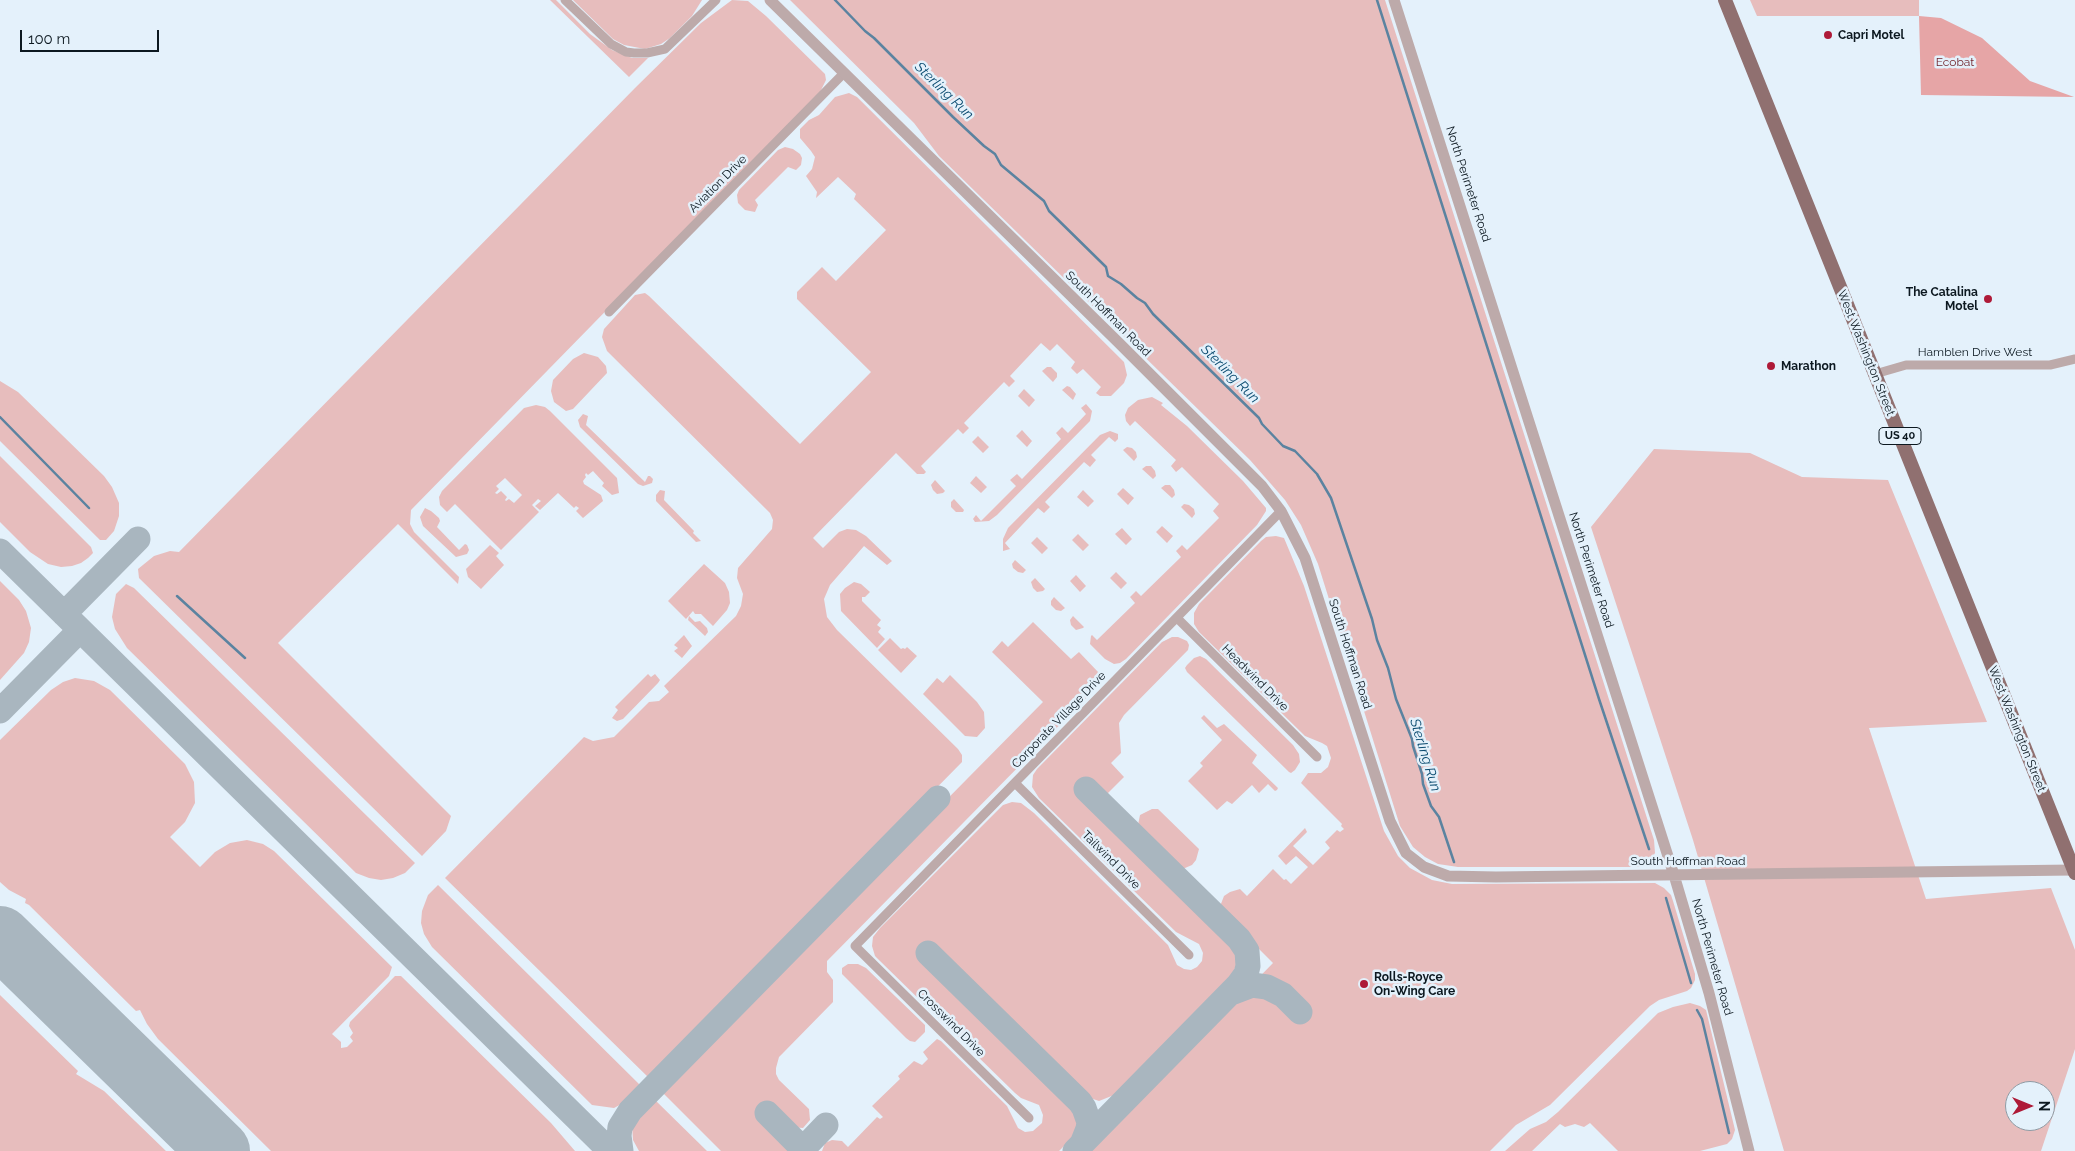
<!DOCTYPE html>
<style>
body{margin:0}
#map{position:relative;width:2075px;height:1151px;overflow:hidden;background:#e4f1fb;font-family:Raleway,sans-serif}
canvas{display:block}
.north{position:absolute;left:2005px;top:1081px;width:50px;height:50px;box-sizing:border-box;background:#e4f1fb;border:1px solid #8e9aa3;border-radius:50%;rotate:90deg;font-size:14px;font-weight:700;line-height:20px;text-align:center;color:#0c1820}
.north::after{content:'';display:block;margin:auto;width:18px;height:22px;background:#ae1a38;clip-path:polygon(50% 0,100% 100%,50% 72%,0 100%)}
.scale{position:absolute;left:20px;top:30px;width:139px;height:22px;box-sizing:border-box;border:2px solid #0c1820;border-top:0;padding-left:6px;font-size:15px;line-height:18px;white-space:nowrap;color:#0c1820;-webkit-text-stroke:4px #e4f1fb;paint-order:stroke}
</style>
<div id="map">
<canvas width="2075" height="1151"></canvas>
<div class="north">N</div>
<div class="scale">100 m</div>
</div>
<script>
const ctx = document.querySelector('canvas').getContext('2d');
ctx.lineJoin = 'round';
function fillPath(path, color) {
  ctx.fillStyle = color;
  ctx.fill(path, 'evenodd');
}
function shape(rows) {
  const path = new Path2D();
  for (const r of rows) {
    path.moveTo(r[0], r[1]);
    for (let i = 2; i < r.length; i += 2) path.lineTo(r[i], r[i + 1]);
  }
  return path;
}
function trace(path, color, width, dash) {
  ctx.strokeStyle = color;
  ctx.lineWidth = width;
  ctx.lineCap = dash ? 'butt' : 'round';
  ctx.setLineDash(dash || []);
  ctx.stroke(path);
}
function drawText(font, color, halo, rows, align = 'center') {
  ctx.font = font + ' Raleway,sans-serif';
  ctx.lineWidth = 5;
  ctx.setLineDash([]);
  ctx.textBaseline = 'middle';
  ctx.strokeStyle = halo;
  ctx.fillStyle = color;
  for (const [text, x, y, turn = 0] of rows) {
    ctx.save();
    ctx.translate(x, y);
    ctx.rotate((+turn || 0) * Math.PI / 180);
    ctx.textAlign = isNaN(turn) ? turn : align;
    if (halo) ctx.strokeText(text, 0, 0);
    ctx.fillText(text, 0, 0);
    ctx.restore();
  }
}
const green = shape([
 [550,0,556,0,590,34,612,50,632,58,648,58,629,77],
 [573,0,702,0,692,16,670,38,661,44,645,49,624,45,613,39],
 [732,0,748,1,766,16,825,74,826,80,820,92,411,510,410,524,414,532,459,577,458,584,398,524,278,643,451,816,446,831,422,856,139,578,138,569,154,556,170,551,179,552,635,88,701,23],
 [790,0,1385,0,1654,840,1655,853,1650,862,1642,867,1458,867,1438,864,1425,857,1413,847,1400,826,1318,564,1301,525,1285,500,1250,460,939,156,914,123],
 [1750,0,1919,0,1919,16,1757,16],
 [849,93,857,97,1124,362,1127,375,1124,383,1111,396,1100,396,1096,393,1101,387,1083,369,1077,374,1071,368,1075,362,1057,344,1050,351,1041,343,1010,376,1015,381,1009,387,1004,382,964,423,969,428,963,434,958,429,921,466,926,472,924,474,917,474,896,453,813,538,823,548,839,532,847,529,856,530,866,536,892,561,887,565,864,546,830,585,824,599,827,617,837,630,958,749,962,755,962,762,650,1079,445,878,584,737,593,741,614,737,649,702,659,701,669,692,664,686,736,616,741,606,743,594,737,578,738,568,772,529,773,520,770,513,607,351,602,337,604,329,635,295,645,293,649,296,800,444,871,372,797,299,797,292,822,267,836,281,886,230,854,199,856,194,838,177,816,198,817,192,806,176,812,169,815,157,811,151,800,138,800,129,809,120,819,115,835,97],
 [785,147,793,149,800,154,802,158,801,165,796,170,788,167,755,200,758,205,755,212,745,210,738,203,737,195,739,190,778,150],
 [584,353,598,357,606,366,607,373,573,409,566,411,554,402,551,391,553,380,573,359],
 [1047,367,1051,367,1057,373,1057,377,1053,382,1042,371],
 [0,381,18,392,104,476,112,487,119,503,119,516,114,531,106,540,100,540,0,441],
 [1067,386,1070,387,1076,394,1073,400,1062,390],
 [1024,389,1035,400,1029,407,1018,396],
 [1152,397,1163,403,1161,405,1187,426,1243,481,1266,508,1266,511,1257,525,1126,659,1120,663,1114,664,1105,659,1090,644,1091,636,1092,635,1097,640,1135,603,1130,597,1136,591,1141,596,1181,557,1176,551,1182,545,1187,550,1219,518,1213,511,1219,504,1182,467,1176,472,1171,466,1176,460,1135,421,1130,426,1126,421,1125,415,1128,408,1138,400],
 [1086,404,1092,411,1090,421,997,515,989,521,975,522,973,519,976,515,981,521,1016,486,1010,480,1017,474,1022,479,1061,439,1056,433,1062,427,1068,433,1086,414,1081,408],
 [536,405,545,407,550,411,617,478,619,493,612,495,602,486,604,483,593,471,588,475,586,473,585,475,586,477,583,481,584,484,601,495,603,501,583,518,576,511,579,508,576,506,574,508,558,493,540,510,535,506,541,501,538,499,532,505,539,512,501,550,455,504,447,512,440,505,439,497,442,491,524,408],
 [505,478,522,495,514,503,509,499,506,501,505,500,507,497,501,491,497,494,495,493,499,489,496,486],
 [583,414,588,416,586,425,645,482,648,476,650,476,653,479,652,483,643,486,638,484,580,427,578,420],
 [1022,430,1032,441,1027,447,1016,436],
 [1110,431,1118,434,1118,439,1115,442,1109,437,1091,455,1096,460,1090,467,1084,462,1045,502,1050,507,1044,513,1038,508,1005,543,1010,549,1003,551,1003,539,1008,528,1100,435],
 [978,436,989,447,983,453,972,442],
 [1127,447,1132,448,1136,452,1137,457,1134,461,1123,450],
 [1654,449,1750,453,1802,477,1888,480,1987,722,1869,728,1926,899,2051,888,2075,950,2075,1049,2041,1151,1784,1151,1693,840,1591,527],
 [2015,1091,2045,1091,2045,1121,2015,1121],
 [0,456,91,547,93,553,88,558,81,563,72,566,61,567,48,564,30,552,0,522],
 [1146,466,1151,466,1155,471,1156,476,1153,479,1142,469],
 [976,476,987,487,981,493,970,483],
 [935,480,945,491,943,493,937,494,933,490,931,485],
 [1165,485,1170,485,1174,490,1175,495,1172,498,1161,488],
 [1123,488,1134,498,1128,505,1117,494],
 [660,490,665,491,664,500,694,531,693,533,701,541,696,542,656,501,656,495],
 [1083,490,1094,501,1088,507,1077,497],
 [954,499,964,510,963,512,956,512,951,507,951,502],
 [1184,504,1189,505,1194,509,1195,514,1192,518,1181,507],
 [425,508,431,511,439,518,440,521,437,527,459,550,465,544,467,545,469,550,467,554,456,557,423,526,420,517],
 [1162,526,1173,536,1167,543,1156,532],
 [1122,528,1132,539,1126,545,1115,534],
 [1078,534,1089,545,1083,551,1072,540],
 [1276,536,1284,538,1304,586,1384,831,1398,856,1410,868,1432,880,1452,884,1655,883,1664,888,1671,895,1673,901,1695,974,1695,980,1691,988,1687,991,1659,1000,1650,1006,1550,1105,1516,1125,1490,1151,1089,1151,1273,963,1219,909,1224,896,1230,892,1240,889,1247,896,1273,869,1284,880,1286,879,1291,884,1308,867,1296,856,1286,865,1278,856,1305,828,1307,832,1293,846,1313,865,1330,848,1325,842,1337,830,1340,832,1344,829,1341,826,1342,824,1301,783,1308,773,1321,773,1328,767,1331,758,1327,746,1322,743,1305,736,1199,632,1194,624,1194,613,1199,604,1261,541,1266,537],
 [1037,537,1048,548,1042,554,1031,543],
 [490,545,499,553,496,556,504,565,481,589,468,577,466,569],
 [1015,560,1026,570,1023,573,1018,572,1013,568,1012,564],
 [704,564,725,583,729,592,730,603,727,610,713,626,701,614,695,614,693,611,686,619,668,601],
 [1116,572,1127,583,1121,589,1110,578],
 [1076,575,1086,586,1080,592,1070,581],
 [1035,578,1045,589,1043,591,1037,592,1033,588,1031,582],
 [0,581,19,600,26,611,31,628,29,642,24,653,0,680],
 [854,582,861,584,870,592,865,597,862,597,862,601,881,620,877,625,881,628,878,632,885,639,877,648,841,611,840,594,845,588],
 [126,584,134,588,415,863,405,873,393,878,381,880,369,878,356,873,127,648,115,629,112,617,116,594],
 [1054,597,1065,608,1061,611,1056,610,1051,605,1051,601],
 [689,616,695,622,700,621,707,628,708,632,705,636,688,620],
 [1073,616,1084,627,1083,628,1076,630,1071,625,1070,620],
 [1033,622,1071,659,1079,652,1099,673,1101,679,1100,684,827,961,827,972,833,980,833,1002,784,1052,779,1057,776,1068,776,1074,779,1080,809,1109,810,1120,803,1128,790,1127,769,1106,759,1117,793,1151,721,1151,660,1090,1043,702,992,652,1002,641,1008,647],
 [684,635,692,646,682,658,674,651,678,648,674,645],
 [1172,637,1178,637,1187,641,1189,645,1188,650,1124,715,1119,723,1121,753,1111,763,1124,777,1104,797,1090,782,1079,793,1218,930,1237,954,1236,966,1232,975,1114,1095,1099,1101,1087,1097,1068,1081,928,944,918,954,1058,1092,1074,1110,1078,1124,1073,1137,1059,1151,822,1151,825,1143,832,1140,842,1141,848,1147,877,1117,880,1119,883,1117,872,1106,900,1079,898,1076,914,1061,922,1065,928,1059,923,1052,937,1039,941,1041,1007,1106,1018,1128,1025,1132,1033,1131,1042,1123,1043,1115,1039,1105,1021,1098,1015,1093,880,961,875,956,872,946,873,937,880,928,1003,805,1012,802,1021,803,1034,813,1168,945,1177,965,1184,969,1191,970,1197,967,1202,961,1203,953,1199,944,1176,932,1039,798,1032,787,1033,775,1037,769,1162,642],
 [890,638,901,649,903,648,905,649,907,647,917,656,901,673,878,650],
 [1200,656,1206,659,1293,745,1299,754,1300,762,1295,770,1291,773,1289,772,1187,672,1185,668,1187,665,1194,658],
 [648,674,651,677,655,674,660,680,658,683,623,719,617,721,612,718,618,710,615,707],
 [950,675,977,702,984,712,985,728,977,737,965,736,923,694,937,678,943,683],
 [75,678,94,681,110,690,185,764,194,782,195,803,185,822,170,837,200,867,215,852,230,843,247,840,263,844,274,851,392,967,389,976,332,1034,341,1042,341,1048,347,1047,353,1041,350,1037,353,1033,349,1026,350,1022,395,976,401,976,551,1123,575,1151,271,1151,158,1039,147,1024,140,1010,136,1011,29,905,25,903,26,899,9,890,0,882,0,740,51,690,63,682],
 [1204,715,1217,728,1224,724,1257,755,1252,763,1278,788,1277,790,1275,791,1268,784,1259,793,1252,785,1232,804,1227,801,1217,810,1188,781,1203,766,1200,763,1222,740,1201,718],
 [1152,809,1158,809,1199,849,1196,860,1192,865,1178,871,1137,830,1140,815],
 [438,885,639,1084,641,1088,629,1100,614,1108,592,1105,432,947,424,934,421,923,422,911,428,895],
 [848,964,858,964,866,968,925,1025,925,1032,915,1042,910,1041,906,1038,842,974,842,968],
 [0,995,78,1071,76,1074,104,1091,166,1151,0,1151],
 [1690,1003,1700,1006,1706,1010,1735,1130,1732,1139,1727,1144,1700,1151,1618,1151,1590,1123,1584,1127,1575,1124,1565,1127,1560,1124,1532,1151,1505,1151,1530,1129,1546,1122,1558,1112,1658,1013,1673,1007],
 [651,1099,654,1099,707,1151,639,1151,633,1140,632,1125,635,1116]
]);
const forest = shape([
 [1919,16,1941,18,1982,38,2030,81,2074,97,1921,95]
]);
const stream = shape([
 [835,0,865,31,874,38,953,117,984,146,995,154,1001,165,1044,201,1049,211,1106,267,1108,276,1121,284,1137,298,1145,303,1153,314,1259,418,1262,424,1283,446,1295,451,1317,474,1331,498,1372,619,1377,640,1388,668,1396,699,1412,739,1413,746,1422,774,1423,784,1431,806,1439,817,1454,862],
 [1377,0,1599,699,1649,849],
 [0,417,89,508],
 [177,596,245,658],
 [1666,898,1691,983],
 [1697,1010,1702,1019,1729,1133]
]);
const taxiway = shape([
 [0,551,610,1151],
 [64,614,138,539],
 [0,711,80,630],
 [928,953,1080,1102,1084,1108,1089,1122,1088,1129,1082,1144],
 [1231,993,1252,985,1267,987,1283,995,1300,1012],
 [767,1113,805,1151],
 [803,1149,826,1125],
 [621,1151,619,1136,620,1127,630,1111,938,798],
 [1075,1151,1238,985,1246,974,1248,966,1247,951,1239,939,1086,789]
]);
const runway = shape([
 [0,937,219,1151]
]);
const minor = shape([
 [565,0,611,44,626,52,634,53,647,53,665,49,716,0],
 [609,312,844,73],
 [1875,374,1906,365,2050,365,2075,359],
 [1177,618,1317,757],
 [1015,783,1189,955],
 [1029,1118,855,946,1281,511]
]);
const tertiary = shape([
 [770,0,1119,343,1262,486,1281,511,1305,558,1390,821,1406,853,1424,867,1448,876,1496,877,2074,870],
 [1394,0,1674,875,1709,993,1749,1151]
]);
const primary = shape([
 [1725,0,2075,873]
]);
const markers = [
 [1828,35,5,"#ae1a38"],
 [1988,299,5,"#ae1a38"],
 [1771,366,5,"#ae1a38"],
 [1364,984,5,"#ae1a38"]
];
const shields = [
 [1900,436,42]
];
const shieldNames = [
 ["US 40",1900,436]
];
const poiNames = [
 ["Capri Motel",1838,35],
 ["The Catalina",1978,292,"right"],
 ["Motel",1978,306,"right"],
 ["Marathon",1781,366],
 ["Rolls-Royce",1374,977],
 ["On-Wing Care",1374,991]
];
const parkNames = [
 ["Ecobat",1955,62]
];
const streetNames = [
 ["Aviation Drive",718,184,-45],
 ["North Perimeter Road",1468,184,72],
 ["South Hoffman Road",1108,314,45],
 ["Hamblen Drive West",1975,352],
 ["West Washington Street",1866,353,68],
 ["North Perimeter Road",1591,570,72],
 ["South Hoffman Road",1350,654,72],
 ["Headwind Drive",1255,678,45],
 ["Corporate Village Drive",1059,720,-46],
 ["West Washington Street",2017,729,68],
 ["Tailwind Drive",1111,860,45],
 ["South Hoffman Road",1688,861],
 ["North Perimeter Road",1712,957,74],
 ["Crosswind Drive",951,1023,45]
];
const waterNames = [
 ["Sterling Run",944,91,44],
 ["Sterling Run",1230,374,45],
 ["Sterling Run",1425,755,73]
];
fillPath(green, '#e7bdbd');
fillPath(forest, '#e6a5a6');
trace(stream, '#5b83a0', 2.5);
trace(taxiway, '#a9b6bf', 25);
trace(runway, '#a9b6bf', 62);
trace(minor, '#bdaaaa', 9);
trace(tertiary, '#bdaaaa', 11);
trace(primary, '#907070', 14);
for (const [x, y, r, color] of markers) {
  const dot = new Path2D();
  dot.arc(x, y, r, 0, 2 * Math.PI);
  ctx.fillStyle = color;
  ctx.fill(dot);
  trace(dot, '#e4f1fb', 2);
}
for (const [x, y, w] of shields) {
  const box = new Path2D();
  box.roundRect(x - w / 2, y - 8.5, w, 17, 4);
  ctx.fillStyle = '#e4f1fb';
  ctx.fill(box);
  trace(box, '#0c1820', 1);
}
drawText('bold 11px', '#0c1820', null, shieldNames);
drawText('bold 12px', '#0c1820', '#e4f1fb', poiNames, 'left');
drawText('12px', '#72252d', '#e4f1fb', parkNames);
drawText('12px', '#0c1820', '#e4f1fb', streetNames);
drawText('italic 14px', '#0b4b70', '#e4f1fb', waterNames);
</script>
